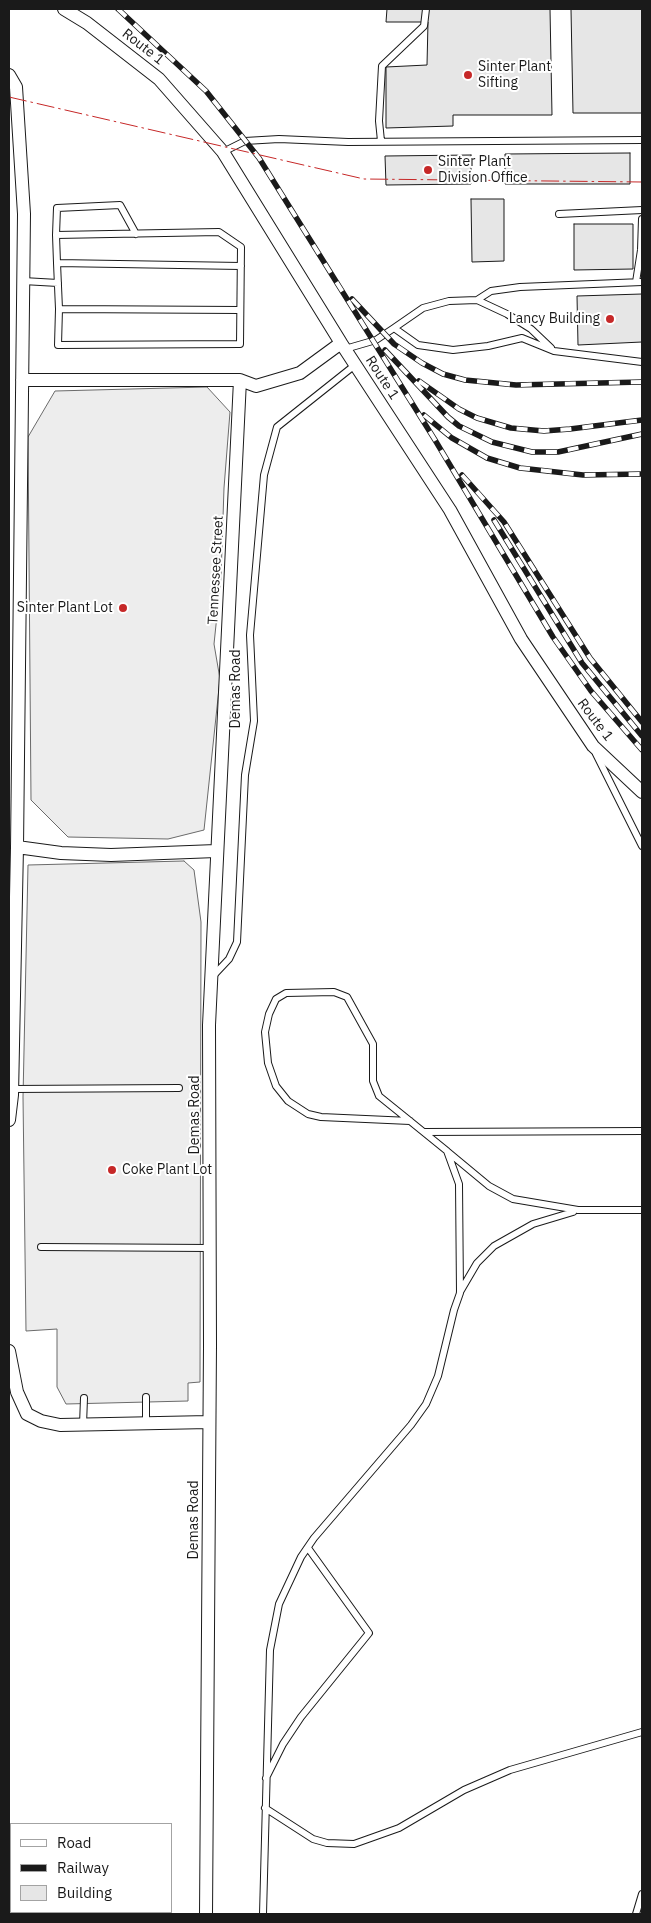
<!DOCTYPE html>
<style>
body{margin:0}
#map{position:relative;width:651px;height:1923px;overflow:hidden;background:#fff;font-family:"IBM Plex Sans",sans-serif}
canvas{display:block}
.frame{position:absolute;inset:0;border:10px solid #1a1a1a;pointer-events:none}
.legend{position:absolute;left:10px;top:1823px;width:162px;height:90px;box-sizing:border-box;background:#fff;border:1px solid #a3a3a3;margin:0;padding:6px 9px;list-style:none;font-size:15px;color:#1a1a1a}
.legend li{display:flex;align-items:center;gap:10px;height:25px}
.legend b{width:25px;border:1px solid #a3a3a3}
</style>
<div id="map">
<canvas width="651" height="1923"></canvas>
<div class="frame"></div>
<ul class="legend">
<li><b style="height:6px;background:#fff"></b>Road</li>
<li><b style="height:6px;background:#1a1a1a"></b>Railway</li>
<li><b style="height:14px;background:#e6e6e6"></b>Building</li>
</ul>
</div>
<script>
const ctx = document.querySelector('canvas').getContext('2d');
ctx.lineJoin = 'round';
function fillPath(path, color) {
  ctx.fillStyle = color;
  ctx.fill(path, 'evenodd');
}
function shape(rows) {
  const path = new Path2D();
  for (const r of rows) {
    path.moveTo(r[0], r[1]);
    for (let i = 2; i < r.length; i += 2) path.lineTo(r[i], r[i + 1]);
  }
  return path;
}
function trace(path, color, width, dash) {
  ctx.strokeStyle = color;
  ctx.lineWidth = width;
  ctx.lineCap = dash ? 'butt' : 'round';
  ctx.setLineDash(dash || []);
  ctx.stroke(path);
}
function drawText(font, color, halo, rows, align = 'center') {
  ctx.font = font + ' "IBM Plex Sans",sans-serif';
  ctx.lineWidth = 4;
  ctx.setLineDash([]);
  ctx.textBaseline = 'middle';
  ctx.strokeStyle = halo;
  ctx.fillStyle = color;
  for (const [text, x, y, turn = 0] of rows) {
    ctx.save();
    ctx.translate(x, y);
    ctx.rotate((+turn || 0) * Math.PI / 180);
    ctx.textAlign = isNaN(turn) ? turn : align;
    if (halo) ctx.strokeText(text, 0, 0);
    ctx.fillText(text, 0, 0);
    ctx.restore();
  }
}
const built = shape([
 [207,387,230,412,224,488,221,577,214,644,220,679,204,830,168,839,68,837,31,800,28,437,55,391,207,387],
 [184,861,194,870,201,922,200,1382,188,1383,188,1401,66,1404,57,1387,57,1329,26,1331,23,1097,28,865,184,861]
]);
const building = shape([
 [387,9,550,9,552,115,453,115,453,126,386,128,386,67,427,65,428,22,386,22,387,9],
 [571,9,642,9,642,113,573,113,571,9],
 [630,153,630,184,505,184,505,154,630,153],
 [471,155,471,184,386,185,385,156,471,155],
 [471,199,504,199,504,261,472,262,471,199],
 [574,224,633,224,633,269,574,270,574,224],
 [642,294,642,342,578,345,577,296,642,294]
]);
const lane = shape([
 [381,141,379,121,382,66,424,26,426,9],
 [223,152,245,141,279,139,348,142,642,140],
 [559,214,642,210],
 [56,235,57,208,120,205,136,234],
 [57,263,56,235,219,232,241,247,240,344,58,345,59,309,240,310],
 [23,281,58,283],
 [636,282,641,250,642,219],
 [477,300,491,291,520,287,642,282],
 [59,309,57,263,241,266],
 [394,328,423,308,449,301,477,300,507,314,531,329,551,348],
 [345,349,376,340,394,328,418,345,453,350,488,346,522,338,554,351,642,362],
 [596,754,642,846],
 [213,976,229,959,237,942,245,775,254,721,250,635,264,475,277,427,355,365],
 [12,1089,179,1088],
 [424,1132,642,1131],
 [448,1152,489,1186,513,1199,578,1210,642,1210],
 [41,1247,210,1248],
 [460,1292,477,1263,494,1246,533,1224,573,1212],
 [146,1397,146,1423],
 [83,1425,84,1398],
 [266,1778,283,1744,301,1717,369,1633,308,1548],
 [265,1808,313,1839,327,1843,354,1844,399,1828,464,1790,510,1770,642,1732],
 [263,1914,270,1650,279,1604,301,1557,314,1538,411,1425,426,1404,438,1376,454,1310,460,1293,459,1184,447,1151,410,1121,379,1096,373,1081,373,1044,347,997,334,992,286,993,276,999,269,1014,265,1032,268,1063,276,1086,288,1101,308,1114,321,1117,410,1121],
 [636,1914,642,1894]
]);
const street = shape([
 [64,9,87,23,159,79,223,152,341,343,450,510,521,639,593,746,642,792],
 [9,75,16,87,24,214,17,847,12,1095,9,1120],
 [22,380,240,380,209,1025,210,1345,206,1914],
 [240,380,256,386,300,373,341,343],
 [17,847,61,853,111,855,216,851],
 [9,1351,17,1392,27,1414,41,1421,60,1425,209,1422]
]);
const rail = shape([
 [118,9,206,91,259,158,435,440,553,637,591,691,642,750],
 [352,299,394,344,422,363,443,374,465,380,516,385,642,382],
 [385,350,448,417,459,426,492,442,532,452,558,452,642,434],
 [419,381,459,409,477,418,511,428,544,431,570,429,642,420],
 [424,415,452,438,487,458,520,468,583,475,642,474],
 [462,475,504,522,590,658,642,722],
 [494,520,582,663,642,736]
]);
const power = shape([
 [9,97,364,179,642,182]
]);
const markers = [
 [468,75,5,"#c62828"],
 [428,170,5,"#c62828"],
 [610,319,5,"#c62828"],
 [123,608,5,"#c62828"],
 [112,1170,5,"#c62828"]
];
const streetNames = [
 ["Route 1",143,47,38],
 ["Route 1",382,378,57],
 ["Tennessee Street",216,570,-87],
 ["Demas Road",236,689,-90],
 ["Route 1",595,720,53],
 ["Demas Road",195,1115,-90],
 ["Demas Road",194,1520,-90]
];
const poiNames = [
 ["Sinter Plant",478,67],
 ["Sifting",478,83],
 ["Sinter Plant",438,162],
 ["Division Office",438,178],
 ["Lancy Building",600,319,"right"],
 ["Sinter Plant Lot",113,608,"right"],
 ["Coke Plant Lot",122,1170]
];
fillPath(built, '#ededed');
trace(built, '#6a6a6a', 1);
fillPath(building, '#e6e6e6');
trace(building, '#1a1a1a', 1);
trace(lane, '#1a1a1a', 8);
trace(street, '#1a1a1a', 14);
trace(lane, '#fff', 6);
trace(street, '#fff', 12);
trace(rail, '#1a1a1a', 5.5);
trace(rail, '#fff', 4, [11]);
trace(power, '#c62828', 1, [18, 4, 2.5, 4]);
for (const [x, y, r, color] of markers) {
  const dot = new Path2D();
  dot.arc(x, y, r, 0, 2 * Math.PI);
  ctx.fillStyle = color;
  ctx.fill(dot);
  trace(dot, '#fff', 2);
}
drawText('14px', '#1a1a1a', '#fff', streetNames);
drawText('14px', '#1a1a1a', '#fff', poiNames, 'left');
</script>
